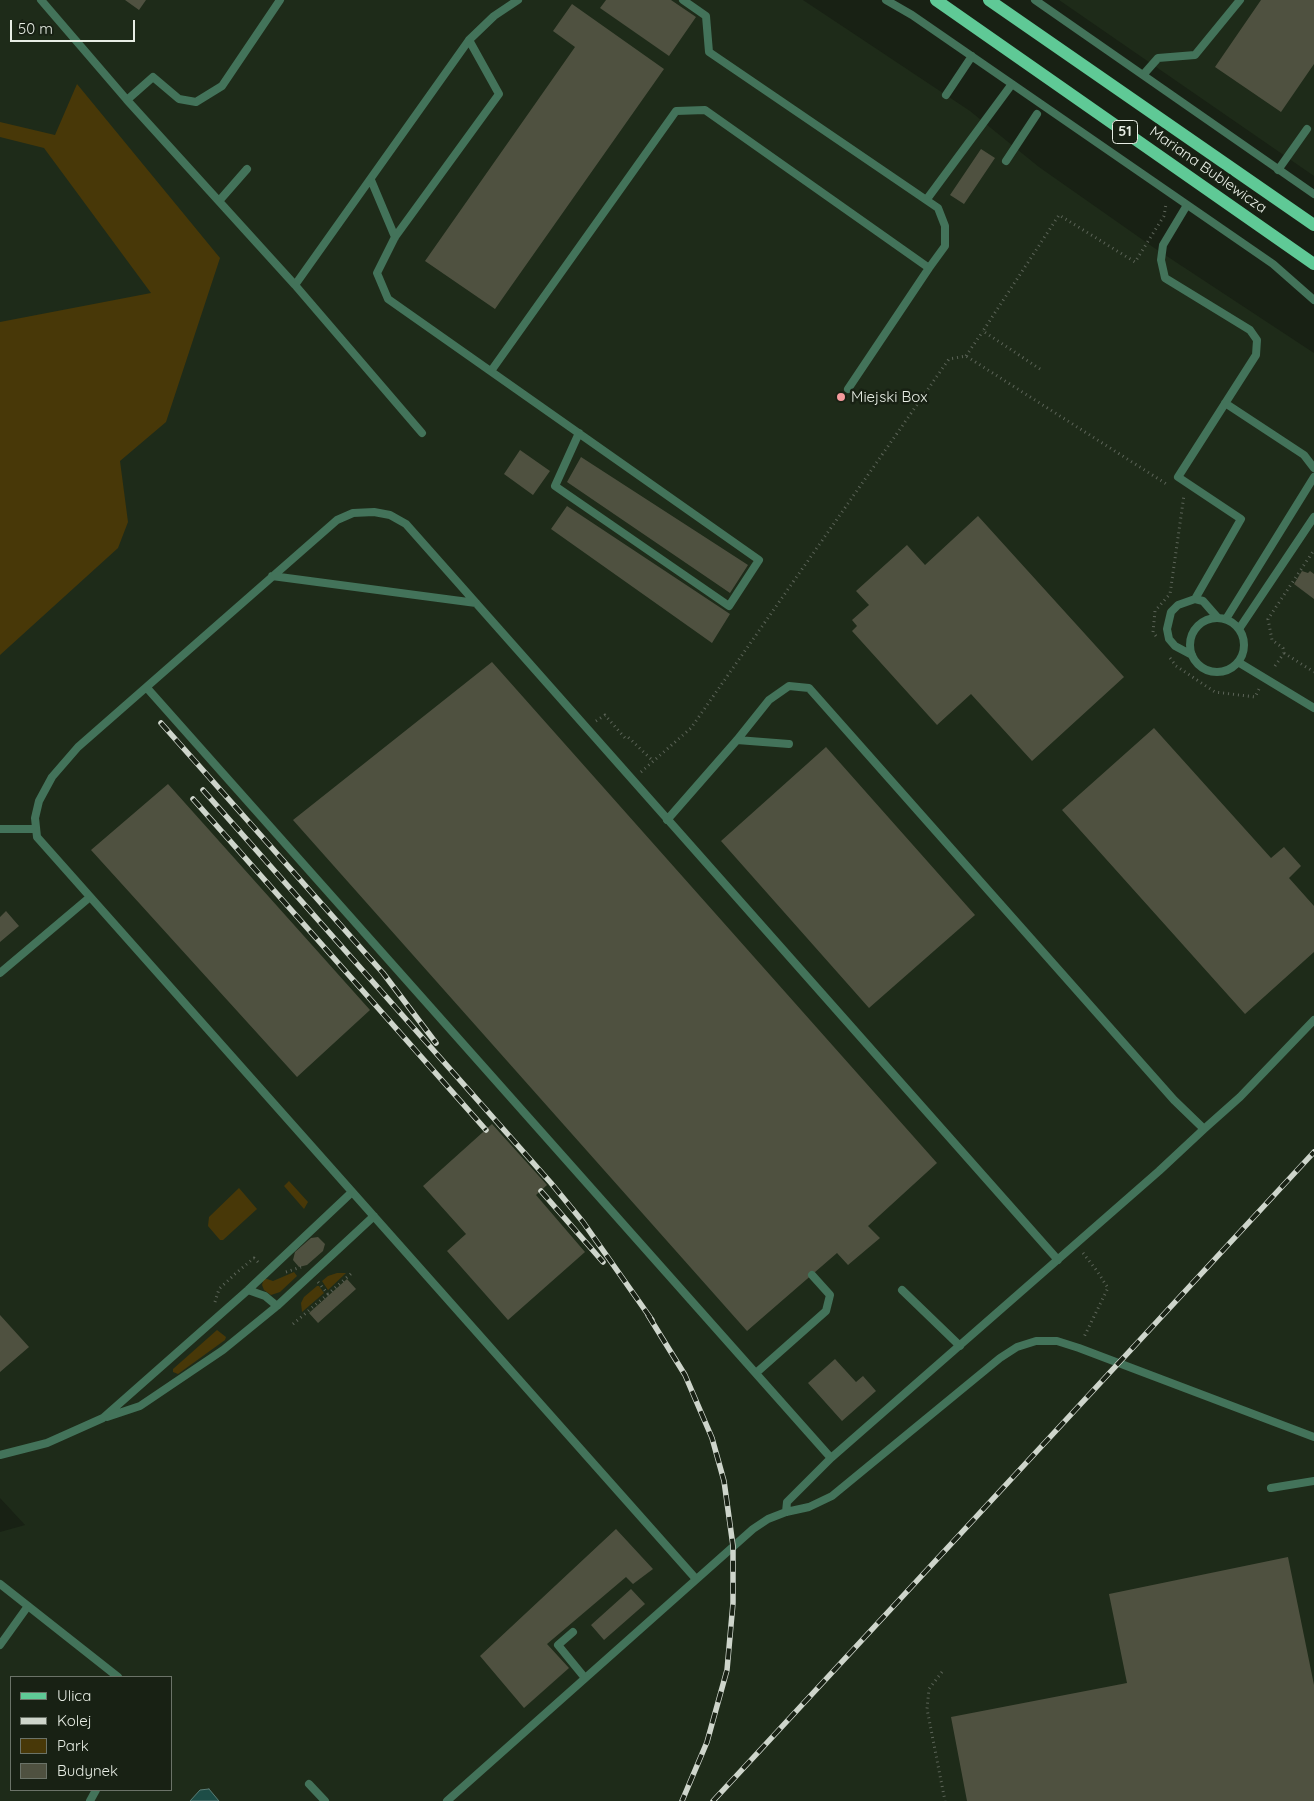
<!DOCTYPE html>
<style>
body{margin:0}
#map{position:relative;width:1314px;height:1801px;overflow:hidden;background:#182114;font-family:Quicksand,sans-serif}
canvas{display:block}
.legend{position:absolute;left:10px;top:1676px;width:162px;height:115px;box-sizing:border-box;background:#182114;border:1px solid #6b7368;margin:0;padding:6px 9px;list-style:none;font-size:15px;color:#e8eee5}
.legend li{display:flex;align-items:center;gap:10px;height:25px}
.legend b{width:25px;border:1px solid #6b7368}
.scale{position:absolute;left:10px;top:20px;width:125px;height:22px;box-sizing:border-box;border:2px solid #e8eee5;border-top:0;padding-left:6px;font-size:15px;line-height:18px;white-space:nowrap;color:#e8eee5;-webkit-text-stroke:4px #182114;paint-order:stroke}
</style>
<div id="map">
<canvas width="1314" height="1801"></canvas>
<ul class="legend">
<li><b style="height:6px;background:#5fc996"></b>Ulica</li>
<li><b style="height:6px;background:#ced5cb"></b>Kolej</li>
<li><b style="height:14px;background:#483808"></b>Park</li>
<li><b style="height:14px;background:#4f5140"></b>Budynek</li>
</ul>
<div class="scale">50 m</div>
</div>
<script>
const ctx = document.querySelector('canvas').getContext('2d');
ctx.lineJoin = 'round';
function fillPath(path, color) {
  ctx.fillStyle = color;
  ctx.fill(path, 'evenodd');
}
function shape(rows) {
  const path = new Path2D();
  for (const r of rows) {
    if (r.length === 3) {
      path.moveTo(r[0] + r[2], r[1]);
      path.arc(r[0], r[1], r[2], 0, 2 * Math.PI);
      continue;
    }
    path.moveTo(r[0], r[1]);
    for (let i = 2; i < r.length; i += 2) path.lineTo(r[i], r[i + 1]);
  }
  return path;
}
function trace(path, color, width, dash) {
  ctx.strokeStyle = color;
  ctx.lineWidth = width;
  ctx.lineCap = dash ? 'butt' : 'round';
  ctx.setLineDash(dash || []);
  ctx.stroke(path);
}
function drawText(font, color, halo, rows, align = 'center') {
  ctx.font = font + ' Quicksand,sans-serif';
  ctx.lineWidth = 5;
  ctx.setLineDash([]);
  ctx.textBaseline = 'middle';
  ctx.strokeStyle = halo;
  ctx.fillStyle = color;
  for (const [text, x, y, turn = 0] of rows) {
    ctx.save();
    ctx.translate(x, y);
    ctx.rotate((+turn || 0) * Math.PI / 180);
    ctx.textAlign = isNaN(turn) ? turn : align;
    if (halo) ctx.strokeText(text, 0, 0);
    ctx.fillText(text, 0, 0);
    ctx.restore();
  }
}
const built = shape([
 [0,0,803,0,970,111,1039,167,1153,247,1314,353,1314,1801,0,1801,0,1532,25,1525,0,1498],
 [11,1677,171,1677,171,1790,11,1790],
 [1059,0,1314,0,1314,176]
]);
const green = shape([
 [77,84,220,258,166,422,120,461,128,522,118,548,0,655,0,322,151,293,44,148,0,137,0,122,55,135],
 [289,1181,308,1202,304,1209,284,1186],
 [239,1188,257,1209,223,1240,220,1240,208,1226,209,1217],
 [294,1272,297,1276,280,1292,271,1295,264,1290,262,1285,264,1278,273,1281],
 [337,1273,346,1273,328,1290,322,1281,328,1276],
 [317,1286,319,1286,324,1293,302,1312,301,1303,304,1297],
 [217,1330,226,1337,225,1340,178,1374,173,1372,173,1369]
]);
const water = shape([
 [209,1789,219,1801,190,1801,200,1790,209,1789]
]);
const building = shape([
 [125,0,146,0,139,10],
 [606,0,671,0,696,17,669,56,600,8],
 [1261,0,1314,0,1314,64,1281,112,1215,67],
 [572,4,664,69,495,309,425,261,575,47,553,31],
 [981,149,995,158,964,204,950,195],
 [520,450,550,471,533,495,504,474],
 [581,457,748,565,730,593,567,482],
 [567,506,730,614,712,643,551,529],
 [978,516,1124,677,1032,761,971,694,937,725,852,631,857,626,852,620,869,605,856,591,907,545,925,565],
 [1302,571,1308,573,1310,571,1314,574,1314,599,1294,584],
 [492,662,937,1163,868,1226,880,1238,848,1265,837,1253,747,1331,293,820],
 [1154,728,1271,858,1284,847,1301,866,1289,878,1314,906,1314,952,1245,1014,1062,810],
 [826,747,975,915,869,1008,721,841],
 [168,784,370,1010,297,1077,91,850],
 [6,911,19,926,0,942,0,917],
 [492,1124,547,1185,536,1195,585,1252,508,1320,447,1251,466,1234,423,1186],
 [318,1237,325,1244,323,1251,307,1265,299,1267,293,1260,295,1252,311,1238],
 [347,1279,356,1289,318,1323,309,1313],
 [0,1315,29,1347,0,1372],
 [835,1359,856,1382,863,1376,876,1391,842,1421,808,1383],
 [616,1529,653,1569,633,1584,626,1577,547,1644,569,1668,524,1708,480,1656],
 [1288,1557,1314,1685,1314,1801,967,1801,951,1717,1127,1683,1109,1594],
 [631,1589,645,1604,604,1640,591,1625]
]);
const path = shape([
 [966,356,983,331],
 [1040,369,983,331,1059,215,1135,262,1164,216,1166,204],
 [1156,636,1153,632,1155,611,1170,594,1184,495],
 [1284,653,1314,672],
 [1170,658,1176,666,1215,692,1255,697,1259,689],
 [1275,666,1284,653,1283,648,1272,640,1268,619,1314,550],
 [596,721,605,715,625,738,628,737,653,761],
 [641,772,691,728,949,359,966,356,1168,485],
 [1083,1253,1097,1271,1108,1288,1084,1337],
 [286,1272,301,1267],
 [318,1282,328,1294,353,1272],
 [215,1302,219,1289,235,1274,254,1258,260,1264],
 [293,1324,328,1294],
 [942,1672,929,1689,927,1709,945,1801]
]);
const lane = shape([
 [41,0,127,100,295,285,422,433],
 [886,0,912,15,1273,264,1314,300],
 [1035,0,1314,194],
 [469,40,499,94,395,237,377,273,388,299,759,560,729,606,555,486,579,433],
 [1143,75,1158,58,1195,55,1240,0],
 [946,95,972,56],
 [127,100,153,77,179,99,196,102,222,86,280,0],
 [1006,161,1037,114],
 [1278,170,1307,129],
 [371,180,395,237],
 [927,199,1012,84],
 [219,201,247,169],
 [1187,205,1163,245,1161,260,1165,278,1250,330,1257,340,1256,355,1178,477,1241,519,1195,599],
 [295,285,469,40,494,16,518,0],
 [491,371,676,111,705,110,929,268,945,246,945,226,938,208,709,52,706,16,683,0],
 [848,389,929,268],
 [1225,403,1304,455,1314,468],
 [272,576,476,603],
 [1217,645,27],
 [1226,619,1314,477],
 [1239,629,1314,517],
 [1192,655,1175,646,1169,639,1167,629,1171,612,1178,605,1195,599,1203,601,1217,617],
 [1238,662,1314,708],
 [147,688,831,1458],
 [737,740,789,744],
 [667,820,737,740,769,700,789,686,809,688,1174,1100,1204,1129,1159,1171,831,1458,787,1502,786,1512],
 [0,829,36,829],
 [0,973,90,897],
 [1204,1129,1240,1097,1314,1020],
 [248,1290,265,1296,277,1306],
 [902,1290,960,1346],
 [756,1373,826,1311,830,1295,812,1275],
 [107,1417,140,1406,223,1350,277,1306,374,1216],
 [0,1455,47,1443,103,1418,248,1290,352,1192],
 [1271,1488,1314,1481],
 [696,1579,37,837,35,818,39,801,52,777,78,747,337,520,353,513,374,512,390,515,406,524,1058,1260],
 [0,1584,118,1677],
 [573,1632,558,1645,585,1678],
 [0,1645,28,1606],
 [309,1784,325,1801],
 [90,1801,96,1790],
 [447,1801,753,1529,768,1519,786,1512,809,1507,832,1496,1000,1358,1017,1347,1036,1341,1057,1341,1079,1348,1314,1437]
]);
const primary = shape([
 [936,0,1314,264],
 [989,0,1314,225]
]);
const rail = shape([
 [161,723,383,973,436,1043],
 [203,790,551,1183,583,1222,652,1320],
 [193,799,486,1130],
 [541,1191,603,1262],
 [648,1315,685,1375,712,1438,724,1481,733,1546,733,1603,727,1670,707,1742,682,1801],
 [713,1801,1314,1152]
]);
const markers = [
 [841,397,5,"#f59b9d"]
];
const shields = [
 [1125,132,25]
];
const shieldNames = [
 ["51",1125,132]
];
const streetNames = [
 ["Mariana Bublewicza",1208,170,35]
];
const poiNames = [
 ["Miejski Box",851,397]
];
fillPath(built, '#1e2b19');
fillPath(green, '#483808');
fillPath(water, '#1d4d47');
trace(water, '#5a7d76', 1);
fillPath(building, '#4f5140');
trace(path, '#5c6458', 3, [1, 4]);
trace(lane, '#43735a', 8);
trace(primary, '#5fc996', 12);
trace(rail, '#ced5cb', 5.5);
trace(rail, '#182114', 4, [11]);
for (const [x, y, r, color] of markers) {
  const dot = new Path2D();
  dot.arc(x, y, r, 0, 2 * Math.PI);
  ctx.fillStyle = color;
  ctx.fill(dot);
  trace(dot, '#182114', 2);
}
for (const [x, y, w] of shields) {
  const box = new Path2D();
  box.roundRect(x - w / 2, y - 11.5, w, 23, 4);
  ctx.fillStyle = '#182114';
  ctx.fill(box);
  trace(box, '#e8eee5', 1);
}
drawText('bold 14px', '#e8eee5', null, shieldNames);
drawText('15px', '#e8eee5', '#182114', streetNames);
drawText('15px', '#e8eee5', '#182114', poiNames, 'left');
</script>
